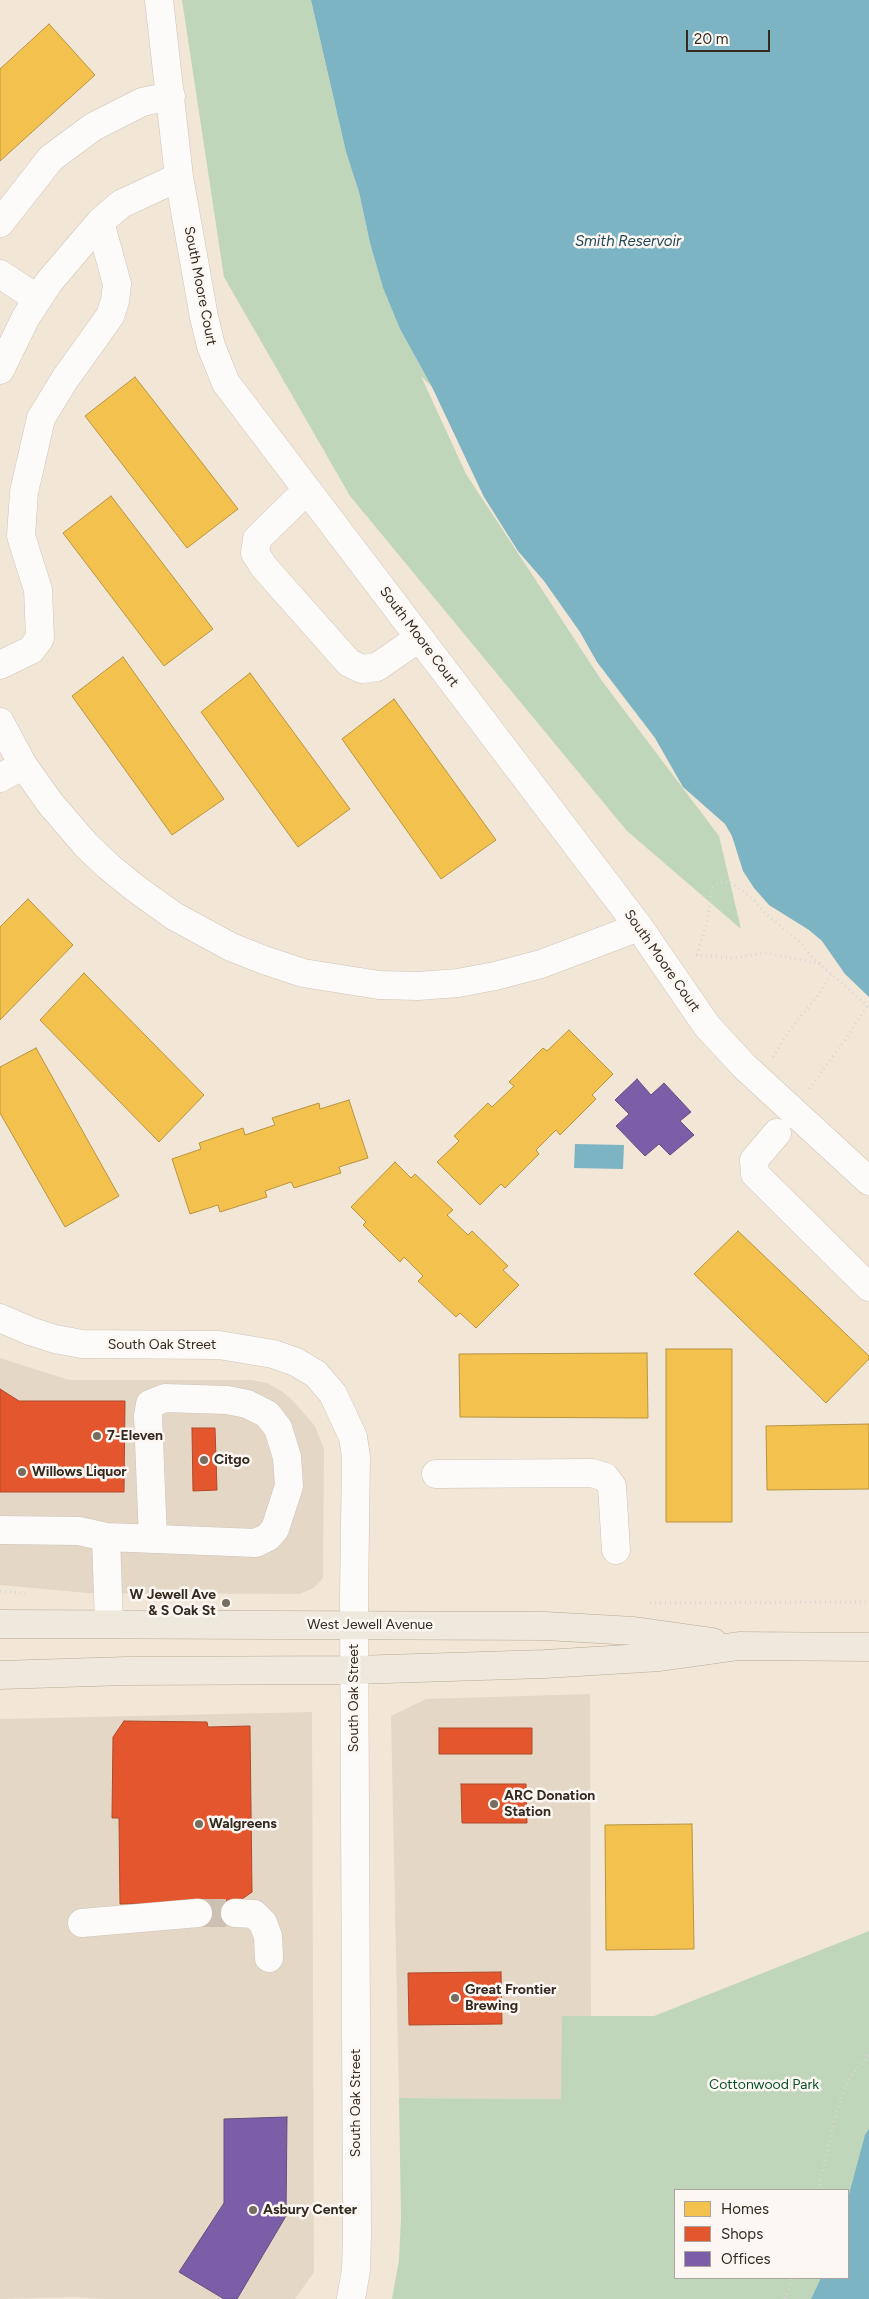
<!DOCTYPE html>
<style>
body{margin:0}
#map{position:relative;width:869px;height:2299px;overflow:hidden;background:#f2e6d7;font-family:Figtree,sans-serif}
canvas{display:block}
.legend{position:absolute;left:674px;top:2189px;width:175px;height:90px;box-sizing:border-box;background:#fcf7f2;border:1px solid #aca59e;margin:0;padding:6px 9px;list-style:none;font-size:15px;color:#332a20}
.legend li{display:flex;align-items:center;gap:10px;height:25px}
.legend b{width:25px;border:1px solid #aca59e}
.scale{position:absolute;left:686px;top:30px;width:84px;height:22px;box-sizing:border-box;border:2px solid #332a20;border-top:0;padding-left:6px;font-size:15px;line-height:18px;white-space:nowrap;color:#332a20;-webkit-text-stroke:4px #fcf7f2;paint-order:stroke}
</style>
<div id="map">
<canvas width="869" height="2299"></canvas>
<ul class="legend">
<li><b style="height:14px;background:#f2c14e"></b>Homes</li>
<li><b style="height:14px;background:#e4572e"></b>Shops</li>
<li><b style="height:14px;background:#7b5ea7"></b>Offices</li>
</ul>
<div class="scale">20 m</div>
</div>
<script>
const ctx = document.querySelector('canvas').getContext('2d');
ctx.lineJoin = 'round';
function fillPath(path, color) {
  ctx.fillStyle = color;
  ctx.fill(path, 'evenodd');
}
function shape(rows) {
  const path = new Path2D();
  for (const r of rows) {
    path.moveTo(r[0], r[1]);
    for (let i = 2; i < r.length; i += 2) path.lineTo(r[i], r[i + 1]);
  }
  return path;
}
function trace(path, color, width, dash) {
  ctx.strokeStyle = color;
  ctx.lineWidth = width;
  ctx.lineCap = dash ? 'butt' : 'round';
  ctx.setLineDash(dash || []);
  ctx.stroke(path);
}
function drawText(font, color, halo, rows, align = 'center') {
  ctx.font = font + ' Figtree,sans-serif';
  ctx.lineWidth = 5;
  ctx.setLineDash([]);
  ctx.textBaseline = 'middle';
  ctx.strokeStyle = halo;
  ctx.fillStyle = color;
  for (const [text, x, y, turn = 0] of rows) {
    ctx.save();
    ctx.translate(x, y);
    ctx.rotate((+turn || 0) * Math.PI / 180);
    ctx.textAlign = isNaN(turn) ? turn : align;
    if (halo) ctx.strokeText(text, 0, 0);
    ctx.fillText(text, 0, 0);
    ctx.restore();
  }
}
const commercial = shape([
 [0,1358,69,1380,251,1380,267,1383,283,1392,294,1402,315,1426,324,1449,323,1578,314,1588,299,1594,88,1593,0,1585],
 [590,1694,591,2016,562,2016,562,2099,399,2098,391,1716,426,1699],
 [312,1712,314,2272,295,2299,104,2299,74,2297,0,2299,0,1719]
]);
const green = shape([
 [182,0,311,0,346,152,359,192,370,243,383,288,400,329,432,387,421,376,466,474,602,681,719,836,741,929,627,831,350,496,224,277],
 [869,1931,869,2299,392,2299,399,2260,401,2218,399,2098,561,2099,562,2016,654,2016],
 [675,2190,848,2190,848,2278,675,2278]
]);
const water = shape([
 [311,0,869,0,869,997,845,974,822,941,809,930,769,905,754,888,743,871,732,836,725,824,683,787,655,738,597,662,580,632,544,581,518,551,484,497,432,387,400,329,383,288,370,243,359,192,346,152],
 [575,1144,624,1145,623,1169,574,1168],
 [869,2129,869,2299,811,2299,821,2278,848,2278,848,2198,865,2135]
]);
const homes = shape([
 [49,24,95,75,0,161,0,69,49,24],
 [135,377,238,509,187,548,85,416,135,377],
 [111,496,213,629,164,666,63,533,111,496],
 [123,657,224,799,172,835,72,696,123,657],
 [250,673,350,809,298,847,201,712,250,673],
 [394,699,496,840,441,879,342,739,394,699],
 [28,899,73,945,0,1020,0,927,28,899],
 [84,973,204,1095,159,1142,40,1020,84,973],
 [569,1030,613,1074,592,1095,596,1099,560,1135,556,1130,536,1150,539,1154,505,1188,501,1184,480,1205,437,1162,459,1141,454,1136,488,1103,492,1107,514,1086,509,1082,543,1048,547,1051,569,1030],
 [36,1048,119,1196,65,1227,0,1113,0,1067,36,1048],
 [349,1100,368,1158,339,1167,341,1173,294,1188,291,1182,265,1191,267,1197,220,1212,218,1205,190,1214,172,1159,201,1149,199,1143,243,1128,245,1135,275,1125,272,1118,319,1103,320,1109,349,1100],
 [395,1162,411,1178,415,1174,453,1210,447,1215,468,1235,472,1231,508,1266,503,1270,519,1285,476,1328,460,1313,456,1317,418,1281,423,1276,404,1257,400,1262,363,1225,366,1222,351,1207,395,1162],
 [738,1231,869,1356,869,1359,826,1403,694,1274,738,1231],
 [666,1349,732,1349,732,1522,666,1522,666,1349],
 [647,1353,648,1418,460,1417,459,1354,647,1353],
 [869,1424,869,1489,767,1490,766,1426,869,1424],
 [692,1824,694,1949,606,1950,605,1825,692,1824]
]);
const shops = shape([
 [0,1389,19,1401,125,1401,124,1492,0,1492,0,1389],
 [192,1428,215,1428,217,1490,193,1491,192,1428],
 [124,1721,207,1722,208,1727,250,1726,252,1892,235,1904,235,1923,198,1923,198,1903,120,1904,119,1818,112,1818,113,1737,124,1721],
 [439,1728,532,1728,532,1754,439,1754,439,1728],
 [461,1784,526,1784,527,1823,462,1823,461,1784],
 [501,1972,502,2024,409,2025,408,1973,501,1972]
]);
const offices = shape([
 [637,1079,651,1095,664,1083,691,1112,680,1121,694,1135,670,1155,659,1144,645,1156,616,1126,629,1114,615,1100,637,1079],
 [287,2117,286,2216,237,2299,224,2299,179,2272,224,2203,224,2119,287,2117]
]);
const minorTunnel = shape([
 [198,1913,235,1913]
]);
const path = shape([
 [696,955,732,958,766,953,821,964],
 [697,955,708,919,712,887,720,882,730,882,752,898,766,914,801,943,811,956,869,1007],
 [773,1057,791,1028,817,997,831,974],
 [809,1089,845,1040,867,1006],
 [0,1591,29,1594],
 [650,1603,869,1602],
 [818,2190,837,2110,850,2077,869,2055],
 [785,2299,792,2278]
]);
const minor = shape([
 [159,0,179,177,204,317,211,346,226,383,639,927,707,1026,744,1066,869,1181],
 [0,223,51,158,93,127,142,102,171,96],
 [0,274,38,299],
 [0,370,26,317,49,282,100,222,121,204,179,177],
 [307,490,257,539,255,553,264,567,349,663,362,669,377,667,419,638],
 [0,665,31,650,40,638,38,590,21,536,24,492,41,418,65,379,110,316,115,301,117,284,100,222],
 [0,722,23,765,50,803,86,845,108,866,135,888,174,916,231,947,264,960,303,973,379,985,418,986,458,983,495,976,541,964,639,927],
 [0,778,23,765],
 [777,1133,754,1160,755,1174,869,1287],
 [0,1318,30,1331,55,1339,82,1344,219,1345,273,1354,296,1362,316,1374,333,1394,353,1437,356,1457,354,1597,357,2236,356,2270,351,2299],
 [436,1474,592,1473,605,1477,612,1486,616,1550],
 [0,1530,79,1531,106,1537],
 [109,1624,106,1537,256,1543,268,1537,275,1529,289,1486,287,1457,278,1428,267,1414,247,1404,227,1400,165,1398,150,1404,148,1416,153,1539],
 [235,1913,254,1914,263,1923,268,1936,269,1958],
 [82,1923,198,1913]
]);
const major = shape([
 [0,1624,545,1626,634,1631,713,1642],
 [0,1675,126,1671,354,1670,545,1664,660,1657,739,1646,869,1647]
]);
const markers = [
 [97,1436,5,"#766c60"],
 [204,1460,5,"#766c60"],
 [22,1472,5,"#766c60"],
 [226,1603,5,"#766c60"],
 [494,1804,5,"#766c60"],
 [199,1824,5,"#766c60"],
 [455,1998,5,"#766c60"],
 [253,2210,5,"#766c60"]
];
const streetNames = [
 ["South Moore Court",200,286,79],
 ["South Moore Court",419,637,53],
 ["South Moore Court",662,961,55],
 ["South Oak Street",162,1345],
 ["West Jewell Avenue",370,1625],
 ["South Oak Street",354,1698,-90],
 ["South Oak Street",356,2103,-90]
];
const poiNames = [
 ["7-Eleven",107,1436],
 ["Citgo",214,1460],
 ["Willows Liquor",32,1472],
 ["W Jewell Ave",216,1595,"right"],
 ["& S Oak St",216,1611,"right"],
 ["ARC Donation",504,1796],
 ["Station",504,1812],
 ["Walgreens",209,1824],
 ["Great Frontier",465,1990],
 ["Brewing",465,2006],
 ["Asbury Center",263,2210]
];
const parkNames = [
 ["Cottonwood Park",764,2085]
];
const waterNames = [
 ["Smith Reservoir",628,242]
];
fillPath(commercial, '#e4d7c6');
fillPath(green, '#c0d6bb');
fillPath(water, '#7cb4c3');
fillPath(homes, '#f2c14e');
trace(homes, '#b99440', 1);
fillPath(shops, '#e4572e');
trace(shops, '#af4a2a', 1);
fillPath(offices, '#7b5ea7');
trace(offices, '#654e7e', 1);
trace(minorTunnel, '#ccc0b2', 28, [28, 14]);
trace(minor, '#cdc4b8', 29);
trace(major, '#b7ab92', 29);
trace(path, '#dad7d3', 3, [1, 4]);
trace(minor, '#fdfbf9', 28);
trace(major, '#efe9dd', 28);
for (const [x, y, r, color] of markers) {
  const dot = new Path2D();
  dot.arc(x, y, r, 0, 2 * Math.PI);
  ctx.fillStyle = color;
  ctx.fill(dot);
  trace(dot, '#fcf7f2', 2);
}
drawText('14px', '#332a20', '#fcf7f2', streetNames);
drawText('bold 14px', '#332a20', '#fcf7f2', poiNames, 'left');
drawText('14px', '#065127', '#fcf7f2', parkNames);
drawText('italic 15px', '#224855', '#fcf7f2', waterNames);
</script>
